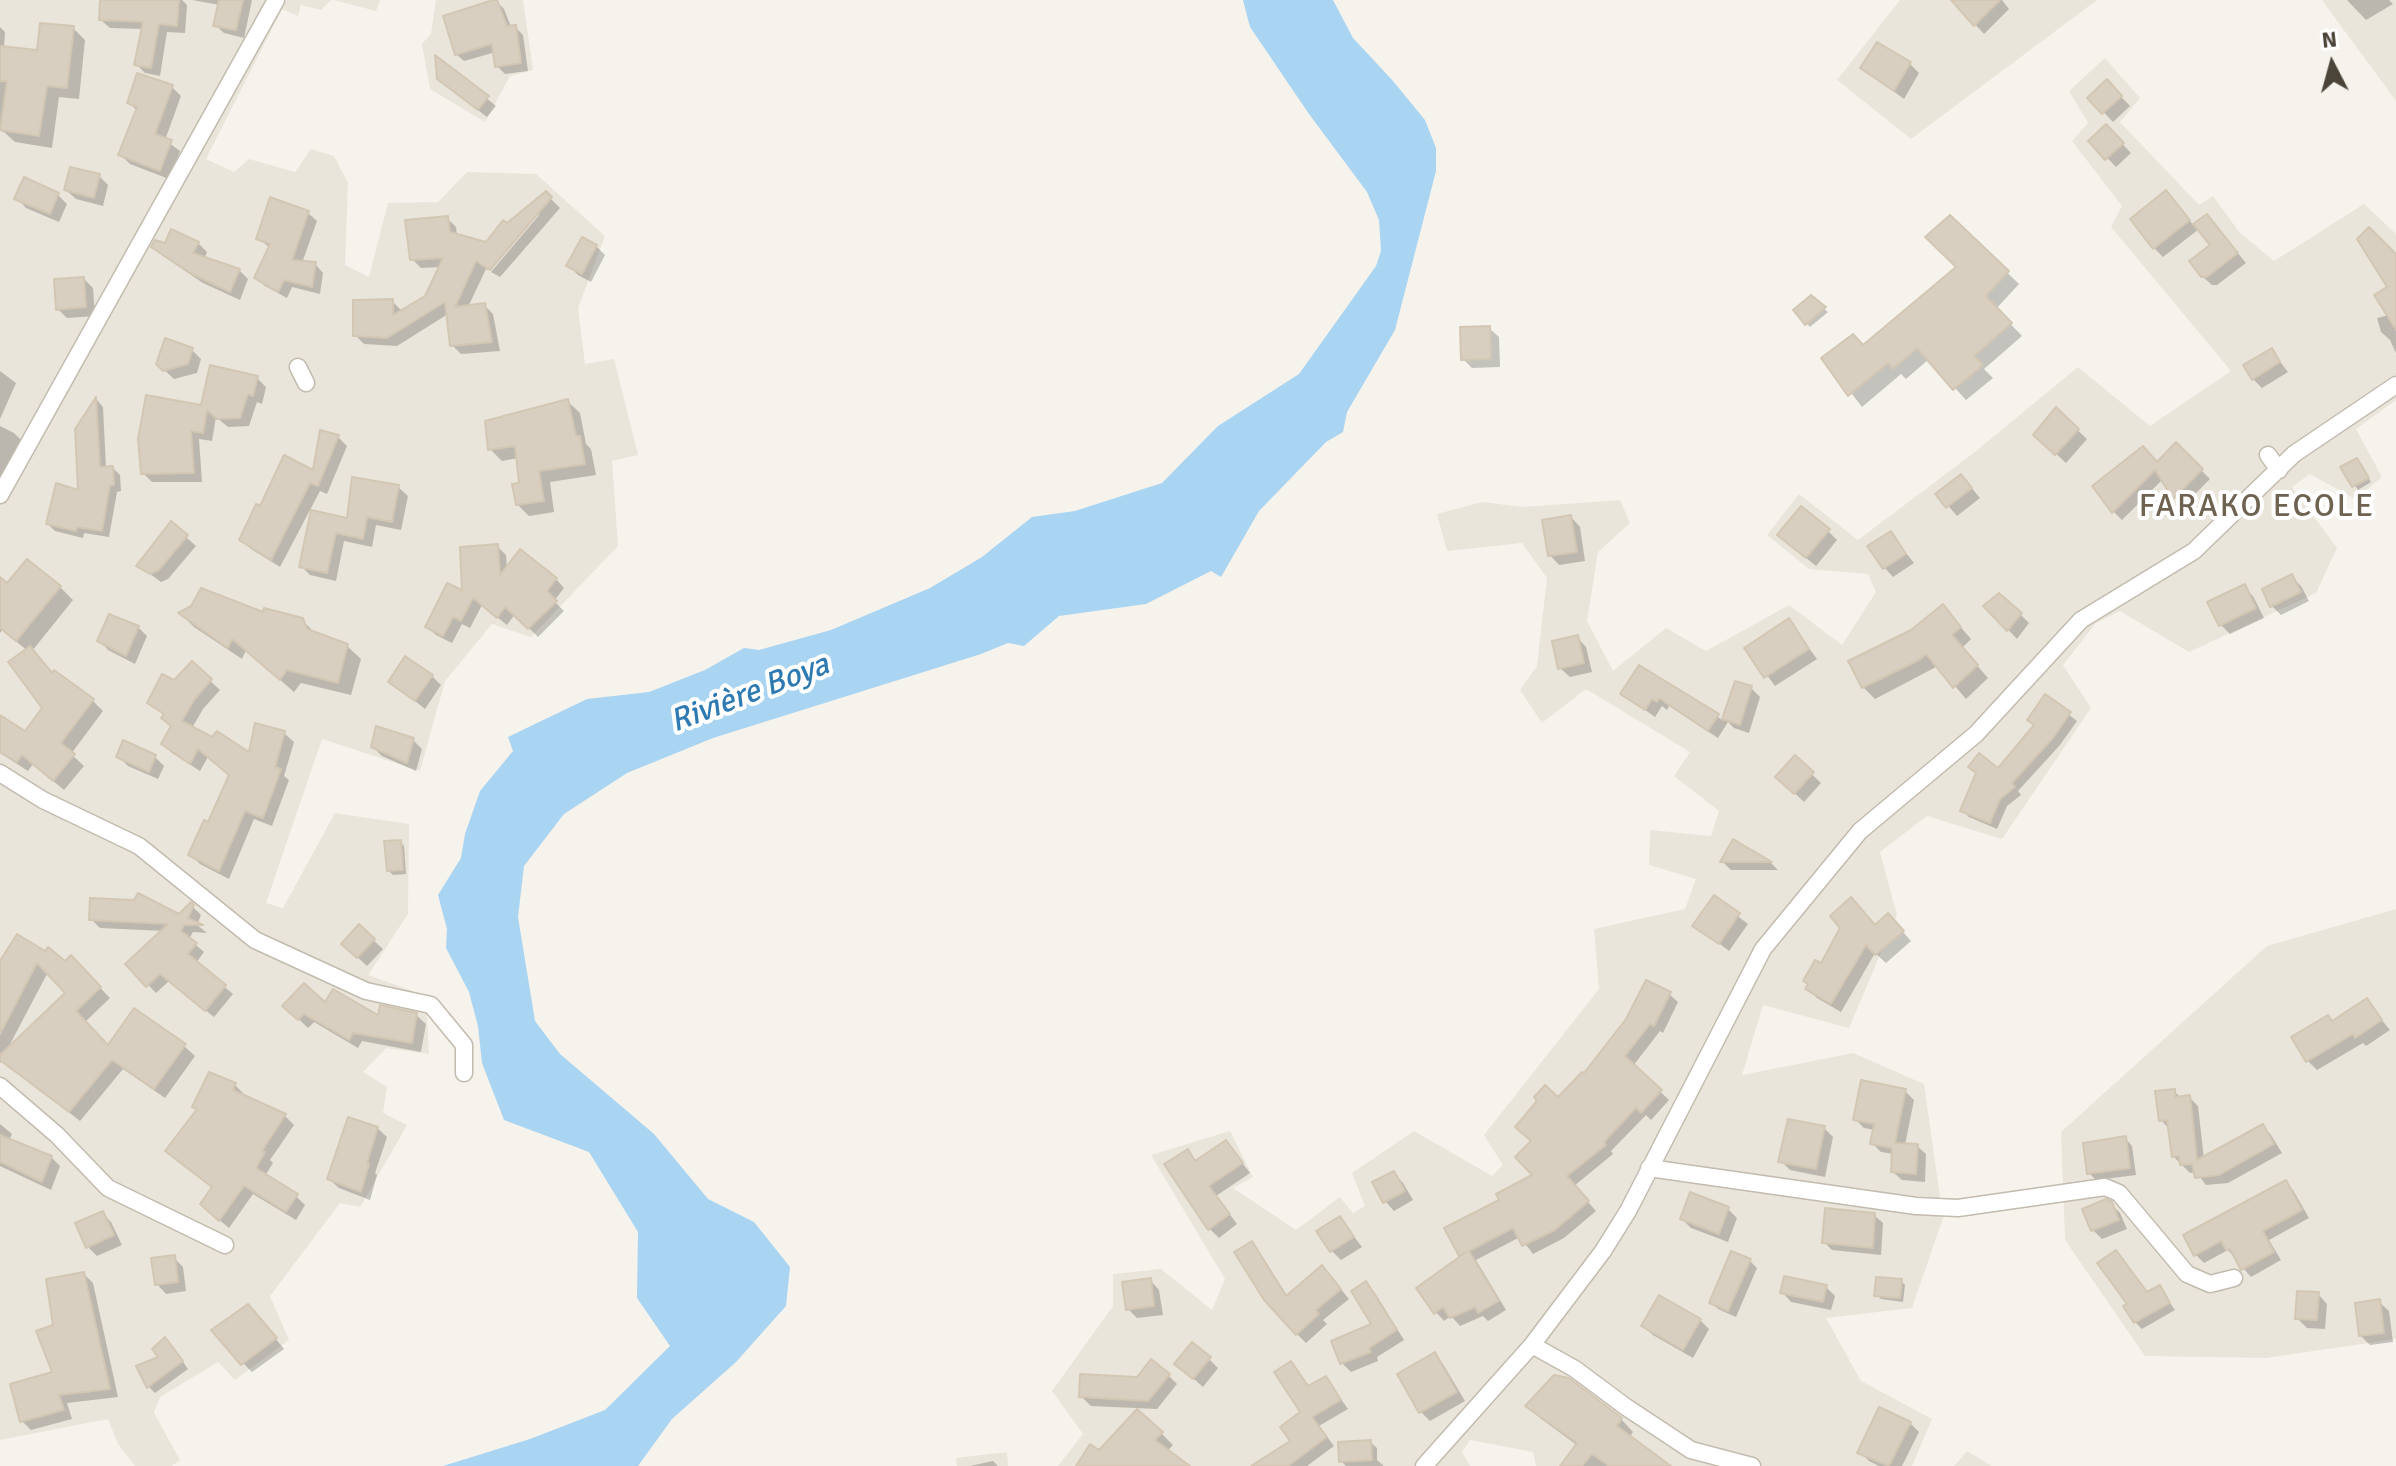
<!DOCTYPE html>
<meta charset="utf-8">
<style>
body{margin:0}
#map{position:relative;width:2396px;height:1466px;overflow:hidden;background:#f6f3ec;font-family:Signika,sans-serif}
canvas{display:block}
.north{position:absolute;left:2292px;top:24px;width:80px;height:80px;-webkit-text-stroke:6px #fff;paint-order:stroke;rotate:354deg;font-size:22px;font-weight:700;line-height:32px;text-align:center;color:#4b4439}
.north::after{content:'';display:block;margin:auto;width:28px;height:36px;background:#4b4439;clip-path:polygon(50% 0,100% 100%,50% 72%,0 100%)}
</style>
<div id="map">
<canvas width="2396" height="1466"></canvas>
<div class="north">N</div>
</div>
<script>
const ctx = document.querySelector('canvas').getContext('2d');
ctx.lineJoin = 'round';
function fillPath(path, color) {
  ctx.fillStyle = color;
  ctx.fill(path, 'evenodd');
}
function shape(rows) {
  const path = new Path2D();
  for (const r of rows) {
    path.moveTo(r[0], r[1]);
    for (let i = 2; i < r.length; i += 2) path.lineTo(r[i], r[i + 1]);
  }
  return path;
}
function trace(path, color, width, dash) {
  ctx.strokeStyle = color;
  ctx.lineWidth = width;
  ctx.lineCap = dash ? 'butt' : 'round';
  ctx.setLineDash(dash || []);
  ctx.stroke(path);
}
function drawText(font, color, halo, rows, align = 'center') {
  ctx.font = font + ' Signika,sans-serif';
  ctx.lineWidth = 8;
  ctx.setLineDash([]);
  ctx.textBaseline = 'middle';
  ctx.strokeStyle = halo;
  ctx.fillStyle = color;
  for (const [text, x, y, turn = 0] of rows) {
    ctx.save();
    ctx.translate(x, y);
    ctx.rotate((+turn || 0) * Math.PI / 180);
    ctx.textAlign = isNaN(turn) ? turn : align;
    if (halo) ctx.strokeText(text, 0, 0);
    ctx.fillText(text, 0, 0);
    ctx.restore();
  }
}
const residential = shape([
 [0,0,331,0,321,10,301,5,298,16,282,9,206,159,234,172,249,159,295,172,311,149,334,156,348,183,345,265,369,277,388,203,438,202,467,172,536,174,605,236,578,308,585,364,614,359,638,455,612,461,618,546,531,637,492,624,445,681,420,771,322,739,266,903,283,908,335,813,409,824,408,914,368,975,426,996,429,1054,386,1048,363,1072,387,1087,383,1113,407,1125,360,1207,340,1203,270,1296,289,1340,235,1380,218,1362,160,1397,154,1413,180,1460,172,1466,135,1466,118,1444,108,1419,0,1440],
 [334,0,380,0,376,11],
 [436,0,523,0,533,70,510,76,485,122,430,89,422,44,431,34],
 [1900,0,2097,0,1911,139,1837,80],
 [2322,0,2396,0,2396,101],
 [2105,58,2140,98,2120,122,2199,205,2213,196,2240,233,2274,261,2364,204,2396,234,2396,400,2356,429,2382,477,2355,499,2310,474,2292,487,2337,548,2316,593,2189,652,2120,611,2096,623,2063,665,2091,708,2002,839,1927,816,1880,852,1897,915,1849,1028,1763,1005,1742,1075,1853,1053,1924,1084,1943,1218,1912,1308,1826,1318,1861,1381,1932,1419,1912,1466,1536,1466,1533,1452,1470,1440,1462,1452,1470,1466,1058,1466,1083,1434,1052,1391,1113,1306,1113,1274,1161,1269,1212,1310,1225,1279,1151,1155,1230,1131,1253,1177,1233,1188,1296,1230,1340,1197,1353,1213,1365,1206,1352,1173,1414,1131,1492,1176,1503,1165,1484,1135,1599,989,1594,929,1685,909,1696,879,1649,865,1650,830,1711,836,1719,811,1674,776,1690,752,1586,689,1542,723,1520,690,1537,666,1547,578,1522,543,1447,551,1437,514,1482,502,1523,507,1620,500,1630,523,1598,552,1587,621,1613,671,1666,628,1706,651,1789,605,1842,645,1876,592,1868,574,1809,569,1767,535,1799,494,1858,540,1971,455,2078,367,2150,426,2231,371,2111,227,2122,206,2072,141,2088,123,2069,91],
 [2396,909,2396,1339,2266,1358,2145,1356,2065,1240,2061,1132,2267,946],
 [1967,1451,1992,1466,1954,1466],
 [1007,1452,1008,1466,957,1466,956,1458]
]);
const water = shape([
 [1243,0,1333,0,1353,38,1393,81,1425,120,1436,148,1436,171,1395,330,1347,412,1343,432,1326,442,1259,511,1221,577,1211,571,1146,604,1059,616,1024,646,1008,643,981,654,713,738,627,773,564,814,524,866,518,917,535,1021,560,1054,654,1134,708,1199,754,1222,790,1267,786,1306,736,1362,672,1419,638,1466,443,1466,530,1439,605,1410,670,1346,637,1298,638,1232,589,1152,504,1120,482,1063,478,1026,469,992,446,948,447,929,438,895,461,858,465,834,480,791,513,751,508,737,587,699,649,692,705,670,744,648,759,650,831,630,930,588,982,557,1032,517,1075,511,1162,483,1218,426,1299,374,1376,266,1381,251,1379,220,1367,192,1309,114,1250,27]
]);
const shadow = shape([
 [101,0,182,0,187,5,185,33,167,32,160,76,145,73,137,65,143,29,110,28,101,20],
 [192,0,252,0,244,38,224,33,215,25,220,5],
 [1953,0,2002,0,2009,9,1984,34],
 [2347,0,2389,0,2393,4,2366,20],
 [496,1,504,9,511,27,515,27,523,35,528,71,505,74,497,66,496,52,464,61,456,54],
 [0,27,5,32,4,48,39,52,73,28,85,40,79,99,59,97,52,148,15,142,4,132,0,131],
 [438,59,496,106,487,117,448,87],
 [1910,64,1919,73,1904,99,1862,68],
 [2107,82,2130,106,2113,122,2090,98],
 [172,87,181,96,165,140,180,151,169,179,130,164,121,155,137,111,129,102],
 [2106,127,2131,153,2116,167,2091,141],
 [99,176,108,185,103,206,76,199,66,190],
 [546,194,560,208,500,277,491,272,540,214,531,219,487,270,486,269,468,307,484,305,493,314,500,351,461,354,452,345,448,314,397,346,364,344,355,335,392,301,403,312,426,297,441,267,421,268,412,259,447,218,456,227,457,236,487,245],
 [58,195,67,204,59,222,26,208,17,198],
 [2175,202,2194,226,2207,216,2246,263,2217,285,2212,285,2202,276,2212,245,2199,229,2163,257,2154,248],
 [308,213,317,221,302,263,315,264,323,273,320,294,292,287,287,298,265,286,256,278,270,248,258,238],
 [1950,218,2019,284,1996,309,2022,336,1984,369,1993,378,1966,400,1929,359,1906,379,1901,374,1862,407,1824,358,1864,347,1959,268],
 [198,243,207,252,204,259,239,270,248,279,240,300,203,283,163,256,153,247],
 [596,246,605,255,591,282,578,275,569,266],
 [84,279,93,288,95,316,67,318,58,309],
 [2396,284,2396,353,2390,340,2381,332,2377,318,2389,315],
 [1811,298,1828,312,1810,327,1806,323],
 [1489,328,1499,337,1500,367,1472,368,1463,359],
 [192,350,201,359,197,373,174,379,158,364],
 [2271,350,2288,372,2262,388,2253,379],
 [0,371,16,383,0,419],
 [257,378,266,387,262,404,257,402,249,426,228,427,216,417,212,441,199,439,202,482,152,482,143,473,203,407],
 [97,400,103,407,106,468,113,468,120,475,121,491,117,492,109,537,84,533,83,538,55,531,48,524,80,493,77,430],
 [568,402,580,413,586,444,591,449,596,475,550,482,554,512,529,516,517,504,521,485,518,458,502,461,490,449],
 [2056,410,2087,439,2066,463,2036,435],
 [0,426,14,433,23,442,0,482],
 [338,437,347,446,327,494,320,491,280,567,251,549,242,540,261,509,314,473],
 [2176,445,2210,479,2183,506,2163,479,2122,520,2113,511],
 [2360,464,2371,482,2358,490,2343,467],
 [1970,486,1980,498,1957,516,1938,494],
 [398,487,408,496,401,530,376,525,372,547,344,541,336,581,310,575,301,566,349,520],
 [1571,517,1580,527,1585,561,1559,565,1550,555],
 [171,524,196,546,168,579,161,582,138,565],
 [1828,531,1837,540,1816,566,1789,544],
 [1890,533,1914,563,1893,577,1884,567],
 [497,546,506,555,507,569,556,579,564,588,554,601,564,611,538,637,515,614,507,625,482,605,470,628,462,624,452,643,436,635,427,627,464,593],
 [2292,577,2301,586,2309,601,2281,615,2272,606],
 [0,580,8,586,60,587,73,600,32,651,53,675,92,700,103,711,71,754,84,766,64,790,33,764,28,771,0,753,0,718,25,734,44,708,28,651,2,630,0,633],
 [2244,587,2253,596,2264,618,2230,634,2221,625],
 [1986,606,2020,614,2029,623,2017,639],
 [1943,607,1971,639,1962,648,1988,678,1966,699,1938,666,1875,699,1863,687,1912,631],
 [181,614,264,615,302,620,316,634,347,646,361,659,351,695,301,683,294,692,246,650,242,659,194,627],
 [1789,621,1817,659,1775,686,1747,648],
 [138,627,147,636,135,664,108,650,99,640],
 [1577,637,1586,647,1592,672,1570,677,1560,668],
 [192,664,220,690,203,709,192,728,251,755,284,733,294,742,284,776,289,780,272,826,254,819,229,879,200,864,191,855,209,825,230,776,208,757,200,771,172,753,163,744,173,727,165,716,149,702,175,683],
 [1640,668,1724,721,1736,683,1751,688,1760,697,1749,733,1734,728,1728,722,1718,738,1669,706,1667,710,1662,706,1655,717,1623,694],
 [432,676,441,685,425,709,390,681],
 [2046,697,2077,721,2060,745,2018,791,2021,795,2007,806,1997,829,1969,817,1962,810,2036,726],
 [413,740,422,749,416,771,382,756,373,747],
 [124,743,155,757,164,766,158,779,128,766,118,756],
 [1795,758,1821,783,1804,802,1787,786],
 [400,842,404,846,406,874,393,875,389,871],
 [1734,842,1771,863,1778,870,1731,870,1722,861],
 [1714,898,1748,924,1729,951,1695,925],
 [191,905,201,915,197,925,207,933,193,932,189,939,204,952,196,963,233,994,214,1017,169,981,156,993,128,964,164,931,100,928,91,919,179,916],
 [1897,925,1911,941,1886,963,1875,953,1841,1012,1817,998,1808,989,1842,927],
 [359,927,383,949,367,966,343,944],
 [45,954,66,963,71,958,110,998,85,1022,108,1048,184,1046,195,1056,165,1098,123,1069,80,1121,2,1060,0,1063,0,970],
 [48,972,68,993,7,1050],
 [1669,994,1678,1002,1663,1033,1660,1031,1633,1066,1669,1100,1651,1120,1646,1115,1611,1151,1613,1154,1574,1186,1596,1211,1564,1238,1533,1254,1520,1237,1476,1260,1506,1310,1488,1321,1483,1316,1460,1326,1451,1316,1444,1321,1436,1312,1463,1257,1461,1255,1501,1200,1536,1175,1534,1142,1558,1100],
 [2366,1001,2390,1030,2366,1046,2363,1043,2317,1070,2308,1061,2294,1038,2333,1023],
 [326,1005,379,1019,416,1015,426,1024,421,1052,362,1041,358,1048,314,1022,308,1028,285,1006],
 [210,1074,235,1085,244,1094,243,1097,285,1116,294,1125,270,1160,273,1163,265,1176,296,1196,305,1205,296,1220,253,1194,229,1228,211,1213,213,1188,168,1151,198,1110],
 [1905,1091,1914,1100,1905,1145,1917,1146,1926,1154,1925,1182,1902,1180,1893,1172,1894,1154,1881,1152,1872,1143,1875,1130,1864,1128,1855,1119],
 [2174,1091,2181,1098,2189,1097,2198,1106,2204,1159,2263,1126,2271,1135,2282,1153,2228,1183,2206,1185,2196,1172,2190,1173,2173,1156,2170,1130,2161,1120],
 [0,1124,12,1134,9,1141,51,1157,60,1166,51,1190,0,1166],
 [377,1128,387,1137,375,1173,377,1175,370,1200,339,1188,329,1179],
 [1824,1128,1833,1137,1825,1177,1790,1170,1781,1161],
 [2125,1138,2132,1146,2136,1175,2096,1180,2089,1173],
 [1226,1142,1250,1173,1216,1196,1237,1224,1219,1238,1210,1229,1188,1152,1197,1162],
 [1394,1173,1403,1183,1413,1200,1394,1211,1385,1201],
 [2285,1182,2293,1190,2309,1218,2269,1240,2281,1260,2251,1277,2228,1250,2204,1263,2196,1255],
 [2110,1203,2120,1213,2127,1229,2102,1239,2093,1230],
 [1728,1209,1737,1218,1728,1242,1691,1228,1682,1219],
 [102,1213,111,1222,122,1245,97,1256,88,1247],
 [1874,1215,1883,1223,1881,1255,1832,1250,1824,1242],
 [1340,1218,1362,1247,1341,1260,1332,1251],
 [1251,1244,1260,1253,1288,1297,1331,1277,1349,1299,1323,1320,1327,1324,1306,1343,1297,1334],
 [174,1258,183,1267,186,1291,166,1294,157,1284],
 [1750,1261,1757,1268,1736,1317,1718,1309,1711,1302],
 [84,1274,93,1283,118,1397,67,1403,72,1419,31,1430,22,1421,55,1373],
 [1150,1280,1159,1290,1163,1315,1137,1318,1128,1309],
 [1901,1281,1905,1285,1903,1302,1881,1299,1877,1295],
 [1366,1284,1375,1293,1404,1340,1377,1357,1378,1361,1351,1372,1342,1363,1333,1342,1374,1325],
 [1826,1287,1835,1296,1831,1310,1791,1302,1782,1292],
 [2159,1288,2175,1310,2142,1329,2135,1322,2148,1294],
 [2318,1294,2327,1304,2325,1329,2307,1328,2297,1318],
 [2379,1302,2389,1311,2393,1342,2370,1345,2361,1336],
 [257,1316,284,1349,252,1372,243,1363],
 [1700,1320,1709,1329,1693,1358,1653,1335,1643,1326],
 [172,1346,188,1369,155,1393,149,1387,161,1358],
 [1434,1355,1443,1364,1465,1401,1430,1421,1421,1412,1399,1374],
 [1209,1359,1218,1368,1203,1387,1177,1364],
 [1291,1363,1310,1388,1326,1378,1348,1409,1319,1426,1334,1446,1307,1466,1270,1466,1293,1442,1303,1412],
 [1168,1375,1177,1384,1157,1409,1091,1406,1081,1396,1138,1379],
 [1528,1406,1621,1419,1633,1432,1629,1438,1667,1466,1571,1466,1578,1446,1540,1418],
 [1910,1423,1919,1432,1902,1466,1879,1466,1869,1461,1860,1452],
 [1161,1433,1173,1445,1167,1451,1187,1466,1079,1466,1099,1452],
 [1370,1442,1377,1448,1377,1460,1384,1466,1346,1466,1341,1461],
 [993,1461,998,1466,970,1466]
]);
const building = shape([
 [100,0,179,0,177,26,159,24,151,68,134,65,143,22,99,20,100,0],
 [219,0,243,0,236,30,213,26,219,0],
 [493,0,497,0,507,26,516,25,521,63,495,67,492,44,455,55,443,16,493,0],
 [1951,0,2000,0,1974,26,1951,0],
 [40,23,74,26,67,88,47,86,39,136,0,130,7,81,0,81,0,46,37,50,40,23],
 [1877,42,1911,62,1894,91,1860,68,1877,42],
 [435,55,489,96,478,110,437,79,435,55],
 [137,73,173,85,155,134,172,140,160,171,118,155,137,107,127,103,137,73],
 [2107,79,2122,96,2102,114,2087,98,2107,79],
 [2106,124,2124,143,2105,160,2088,141,2106,124],
 [70,167,100,174,94,198,64,190,70,167],
 [24,177,59,193,50,214,14,199,24,177],
 [2166,190,2190,220,2153,249,2130,219,2166,190],
 [546,191,552,197,490,270,476,261,455,307,485,303,492,342,450,346,445,302,387,338,353,336,353,300,393,299,393,315,425,296,443,258,410,260,405,220,448,216,450,232,486,242,503,220,507,223,546,191],
 [270,197,309,211,292,260,316,262,312,287,284,280,278,292,254,278,270,244,256,239,270,197],
 [2207,214,2238,253,2207,277,2201,277,2189,261,2210,245,2193,224,2207,214],
 [1950,215,2009,271,1986,296,2012,323,1974,356,1983,365,1953,390,1917,348,1893,369,1888,363,1848,396,1821,358,1853,334,1863,345,1956,267,1925,237,1950,215],
 [2369,227,2396,254,2396,330,2374,295,2387,287,2357,239,2369,227],
 [171,229,199,242,193,253,240,269,230,292,192,274,151,247,155,240,165,243,171,229],
 [582,237,597,245,582,274,566,266,582,237],
 [84,277,86,307,56,310,54,279,84,277],
 [1811,295,1826,307,1805,325,1793,310,1811,295],
 [1490,326,1491,359,1461,360,1460,327,1490,326],
 [165,338,193,348,188,364,163,371,156,364,165,338],
 [2272,348,2280,362,2252,380,2243,365,2272,348],
 [210,365,258,376,253,396,248,394,240,418,217,419,207,410,203,433,191,431,194,473,141,474,138,439,146,395,201,405,210,365],
 [96,397,100,467,113,466,114,485,110,485,102,531,77,527,76,531,46,524,56,483,78,490,75,429,96,397],
 [568,399,576,436,580,436,585,464,539,471,544,501,516,505,512,484,519,483,515,446,488,450,485,421,568,399],
 [2056,407,2079,429,2055,455,2033,435,2056,407],
 [320,430,339,435,318,486,310,483,271,560,239,540,256,504,260,506,284,455,313,470,320,430],
 [2176,442,2203,469,2173,499,2155,470,2112,513,2092,486,2143,446,2157,462,2176,442],
 [2357,458,2369,478,2352,487,2340,467,2357,458],
 [1961,474,1972,488,1946,508,1935,494,1961,474],
 [352,477,399,485,392,522,367,517,363,539,336,533,327,573,299,567,311,510,347,518,352,477],
 [1801,506,1830,529,1806,558,1777,535,1801,506],
 [1571,515,1577,552,1548,556,1542,520,1571,515],
 [171,521,188,535,159,570,150,574,136,566,171,521],
 [1891,531,1906,554,1883,569,1867,546,1891,531],
 [498,544,500,575,520,549,557,578,547,591,557,601,528,629,505,607,497,618,473,598,461,621,453,617,443,636,425,627,447,583,462,590,460,547,498,544],
 [27,559,61,586,16,641,0,628,0,577,7,583,27,559],
 [2292,574,2301,592,2270,607,2262,589,2292,574],
 [2245,584,2256,608,2219,626,2207,602,2245,584],
 [201,588,263,612,264,608,303,618,307,629,348,644,338,683,287,670,280,680,232,639,228,648,178,613,191,606,201,588],
 [1999,593,2022,613,2007,631,1983,606,1999,593],
 [1943,604,1961,627,1952,635,1978,665,1953,688,1926,654,1919,660,1862,688,1848,661,1911,630,1943,604],
 [109,614,139,626,126,656,97,641,109,614],
 [1789,618,1809,649,1764,678,1744,648,1789,618],
 [1578,635,1584,663,1558,669,1552,641,1578,635],
 [30,646,52,673,54,670,94,699,61,743,75,754,53,781,22,755,17,762,0,752,0,715,25,731,42,708,8,662,30,646],
 [405,656,433,675,415,701,388,682,405,656],
 [192,661,212,679,194,700,182,721,212,737,217,731,249,752,255,723,285,731,275,767,281,769,263,818,245,811,219,871,188,855,204,820,208,822,229,775,198,749,190,764,161,744,171,726,161,718,164,714,147,703,162,674,174,680,192,661],
 [1639,665,1719,714,1708,731,1659,698,1657,702,1652,699,1645,710,1620,694,1639,665],
 [1735,681,1752,686,1740,725,1722,719,1735,681],
 [2045,694,2071,712,2053,738,2012,783,2015,787,2000,799,1990,823,1960,811,1976,773,1968,767,1979,753,1998,768,2034,725,2027,720,2045,694],
 [376,726,414,738,407,763,371,747,376,726],
 [123,740,156,755,149,772,116,757,123,740],
 [1795,755,1814,772,1794,794,1775,777,1795,755],
 [1733,839,1772,862,1720,862,1733,839],
 [401,840,403,870,387,871,384,841,401,840],
 [138,893,179,914,191,902,194,905,188,918,203,925,184,925,181,931,197,943,188,954,226,985,205,1011,160,974,146,987,125,964,168,924,89,920,90,898,134,900,138,893],
 [1714,895,1740,913,1719,944,1692,926,1714,895],
 [1851,897,1875,925,1888,913,1904,931,1875,955,1866,945,1831,1004,1805,989,1808,984,1803,981,1815,960,1821,963,1840,928,1830,916,1851,897],
 [359,924,375,939,357,958,341,944,359,924],
 [17,934,45,951,48,947,65,961,71,955,101,987,76,1011,108,1045,134,1008,186,1044,154,1089,112,1060,69,1112,0,1060,0,1055,65,993,37,963,0,1034,0,961,17,934],
 [1646,980,1671,992,1654,1026,1650,1024,1625,1056,1662,1090,1641,1113,1636,1108,1604,1142,1606,1145,1567,1176,1589,1201,1555,1230,1522,1246,1513,1228,1469,1251,1499,1301,1478,1313,1475,1307,1450,1318,1443,1307,1434,1314,1416,1288,1466,1252,1459,1256,1444,1228,1499,1200,1496,1194,1532,1175,1515,1157,1531,1141,1515,1127,1537,1101,1534,1097,1545,1085,1558,1097,1582,1072,1584,1073,1626,1019,1646,980],
 [304,983,325,1002,333,989,378,1015,380,1005,417,1013,412,1043,353,1033,349,1040,304,1014,298,1020,282,1006,304,983],
 [2367,998,2382,1020,2355,1038,2353,1034,2306,1062,2291,1037,2328,1015,2332,1021,2367,998],
 [209,1072,236,1083,233,1090,286,1114,262,1151,265,1152,256,1168,298,1194,286,1212,244,1186,219,1221,200,1204,212,1187,165,1151,197,1109,192,1107,209,1072],
 [1861,1080,1906,1089,1895,1143,1918,1144,1916,1174,1891,1172,1892,1148,1870,1144,1874,1124,1853,1120,1861,1080],
 [2175,1089,2175,1097,2190,1095,2197,1160,2263,1124,2274,1144,2219,1175,2195,1178,2192,1164,2180,1165,2179,1156,2172,1157,2167,1120,2159,1121,2155,1091,2175,1089],
 [348,1117,378,1127,367,1163,369,1164,361,1192,327,1179,348,1117],
 [1788,1119,1825,1126,1816,1169,1778,1162,1788,1119],
 [0,1135,52,1156,42,1182,0,1162,0,1135],
 [2126,1136,2130,1168,2087,1174,2083,1143,2126,1136],
 [1226,1140,1243,1163,1209,1186,1230,1214,1208,1230,1164,1164,1188,1149,1195,1161,1226,1140],
 [1394,1171,1405,1191,1383,1203,1372,1182,1394,1171],
 [2286,1180,2302,1210,2263,1231,2274,1252,2241,1270,2230,1249,2226,1250,2221,1241,2194,1256,2183,1235,2286,1180],
 [1690,1192,1729,1207,1719,1234,1680,1219,1690,1192],
 [2106,1199,2112,1202,2119,1220,2091,1231,2082,1209,2106,1199],
 [1825,1208,1875,1213,1873,1248,1822,1243,1825,1208],
 [103,1211,114,1235,86,1248,75,1223,103,1211],
 [1340,1216,1354,1237,1330,1252,1316,1231,1340,1216],
 [1252,1241,1286,1296,1322,1265,1341,1289,1316,1310,1319,1314,1296,1335,1264,1300,1234,1252,1252,1241],
 [2116,1250,2147,1292,2160,1285,2170,1303,2134,1323,2123,1306,2127,1304,2097,1263,2116,1250],
 [1731,1251,1751,1259,1728,1311,1709,1303,1731,1251],
 [175,1255,178,1282,155,1285,151,1258,175,1255],
 [84,1272,110,1389,59,1395,64,1410,20,1422,10,1384,52,1372,36,1331,53,1325,46,1279,84,1272],
 [1784,1276,1827,1285,1823,1302,1780,1293,1784,1276],
 [1876,1277,1902,1279,1900,1298,1874,1296,1876,1277],
 [1151,1278,1154,1306,1126,1310,1122,1282,1151,1278],
 [1366,1281,1397,1330,1369,1348,1371,1352,1340,1364,1331,1341,1371,1324,1351,1291,1366,1281],
 [2297,1291,2319,1292,2317,1320,2295,1319,2297,1291],
 [1659,1295,1701,1319,1683,1350,1641,1326,1659,1295],
 [2380,1299,2384,1333,2359,1336,2355,1303,2380,1299],
 [248,1304,277,1338,241,1365,211,1330,248,1304],
 [165,1337,183,1361,147,1388,136,1366,158,1357,152,1349,165,1337],
 [1192,1342,1211,1357,1193,1379,1174,1364,1192,1342],
 [1435,1352,1457,1392,1419,1413,1397,1374,1435,1352],
 [1151,1359,1170,1374,1148,1401,1079,1397,1080,1374,1137,1377,1151,1359],
 [1291,1361,1308,1386,1326,1376,1341,1400,1312,1417,1327,1437,1288,1466,1251,1466,1290,1441,1280,1427,1300,1412,1274,1372,1291,1361],
 [1554,1375,1569,1378,1622,1418,1617,1426,1671,1466,1609,1466,1592,1454,1582,1466,1560,1466,1577,1443,1525,1406,1554,1375],
 [1879,1407,1911,1422,1889,1466,1857,1453,1879,1407],
 [1137,1409,1163,1432,1155,1440,1190,1466,1076,1466,1090,1444,1099,1450,1137,1409],
 [1371,1440,1372,1460,1339,1462,1338,1442,1371,1440]
]);
const street = shape([
 [298,367,306,383],
 [2268,455,2279,470],
 [0,495,276,0],
 [0,773,43,800,139,846,255,940,366,991,431,1005,464,1045,464,1073],
 [0,1086,57,1135,108,1188,225,1245],
 [1649,1168,1916,1206,1958,1208,2105,1187,2119,1193,2187,1274,2210,1284,2234,1278],
 [1532,1345,1575,1369,1626,1407,1691,1450,1752,1466],
 [1424,1466,1532,1345,1603,1251,1628,1211,1763,949,1860,831,1976,734,2081,620,2194,551,2294,454,2396,385]
]);
const neighbourhoodNames = [
 ["FARAKO ECOLE",2257,508]
];
const waterNames = [
 ["Rivière Boya",750,694,-21]
];
fillPath(residential, '#eae5da');
fillPath(water, '#a9d4f2');
fillPath(shadow, '#0003');
fillPath(building, '#d8cfc1');
trace(building, '#d3c7b4', 2);
trace(street, '#c2bbae', 19);
trace(street, '#fff', 16);
ctx.letterSpacing = '2px';
drawText('32px', '#6e6250', '#fff', neighbourhoodNames);
ctx.letterSpacing = '0px';
drawText('italic 32px', '#2e7ab2', '#fff', waterNames);
</script>
